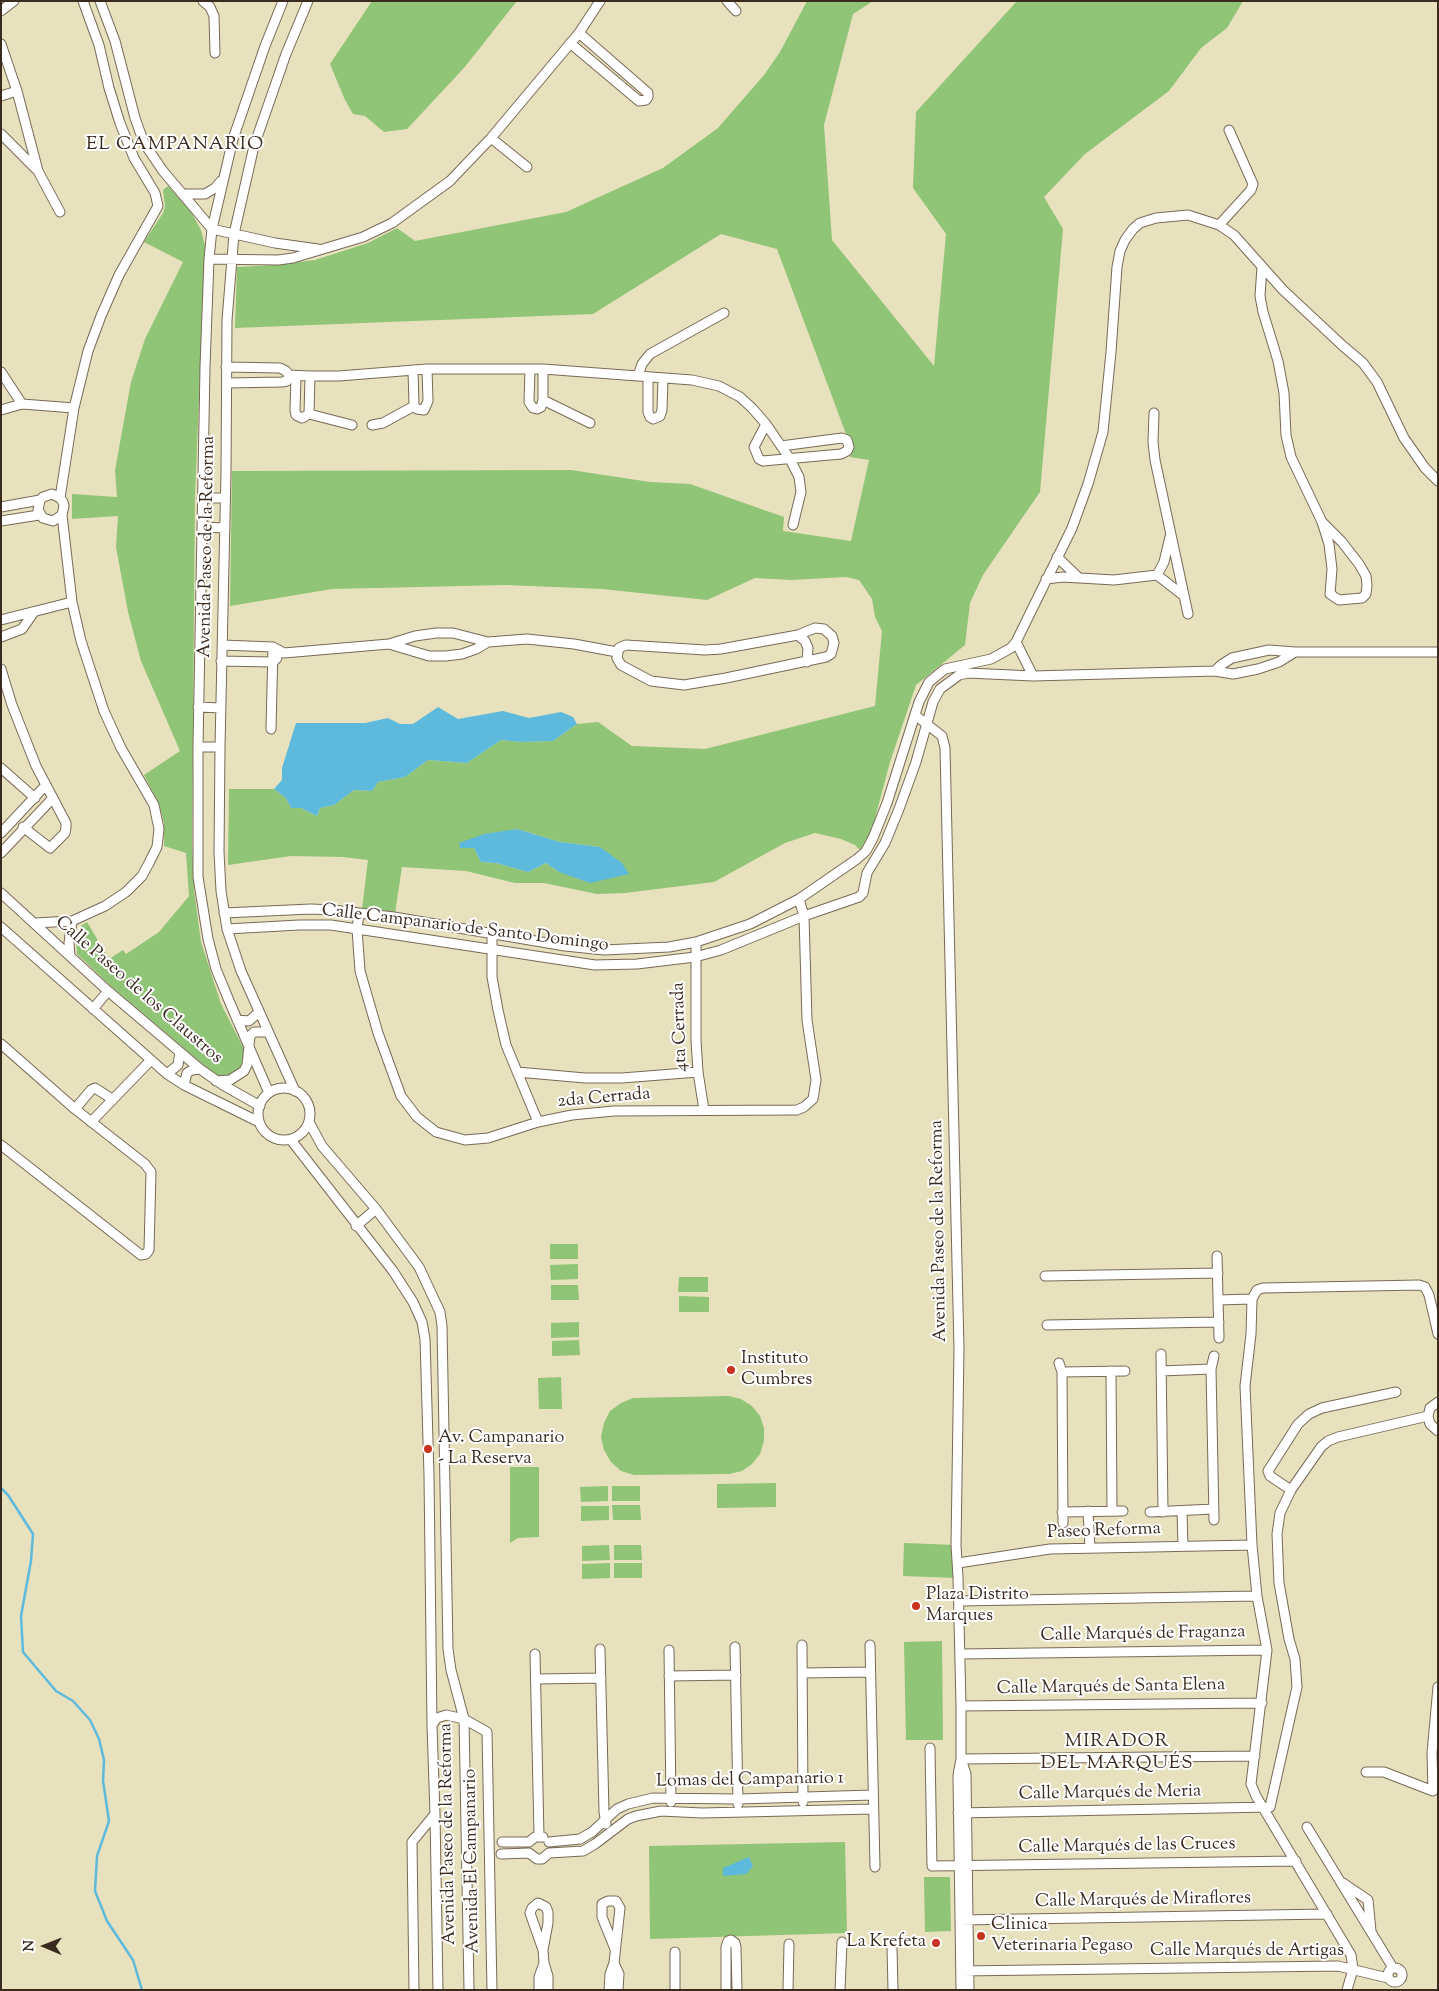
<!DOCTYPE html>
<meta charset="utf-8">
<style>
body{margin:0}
#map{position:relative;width:1439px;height:1991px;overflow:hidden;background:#e8e1be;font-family:"Sorts Mill Goudy",serif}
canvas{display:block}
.frame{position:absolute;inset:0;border:2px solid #3b2a1e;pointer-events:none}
.north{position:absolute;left:20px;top:1921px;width:50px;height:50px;-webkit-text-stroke:4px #fff;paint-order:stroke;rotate:271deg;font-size:14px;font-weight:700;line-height:20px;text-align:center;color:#3b2a1e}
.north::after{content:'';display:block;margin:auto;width:18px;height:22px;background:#3b2a1e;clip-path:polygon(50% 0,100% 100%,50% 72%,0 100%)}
</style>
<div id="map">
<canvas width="1439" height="1991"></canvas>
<div class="frame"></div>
<div class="north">N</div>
</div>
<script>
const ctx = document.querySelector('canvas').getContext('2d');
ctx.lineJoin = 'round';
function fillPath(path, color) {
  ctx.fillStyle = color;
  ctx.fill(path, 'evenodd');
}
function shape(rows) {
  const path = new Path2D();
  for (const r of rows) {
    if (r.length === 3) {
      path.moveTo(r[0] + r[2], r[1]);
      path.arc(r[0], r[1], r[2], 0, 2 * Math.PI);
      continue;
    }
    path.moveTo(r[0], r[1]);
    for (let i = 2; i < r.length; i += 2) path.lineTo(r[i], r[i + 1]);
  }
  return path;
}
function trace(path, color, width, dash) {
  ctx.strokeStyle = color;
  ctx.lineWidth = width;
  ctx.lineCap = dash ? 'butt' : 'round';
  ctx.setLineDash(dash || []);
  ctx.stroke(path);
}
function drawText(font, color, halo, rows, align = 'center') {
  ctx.font = font + ' "Sorts Mill Goudy",serif';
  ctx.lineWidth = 4;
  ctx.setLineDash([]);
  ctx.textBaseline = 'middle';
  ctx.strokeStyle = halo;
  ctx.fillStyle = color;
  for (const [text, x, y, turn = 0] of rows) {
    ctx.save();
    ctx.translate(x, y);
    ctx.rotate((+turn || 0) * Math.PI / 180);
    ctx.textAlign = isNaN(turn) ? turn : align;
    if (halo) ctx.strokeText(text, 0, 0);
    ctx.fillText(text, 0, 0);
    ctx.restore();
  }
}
const green = shape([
 [372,1,517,1,464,68,407,129,384,132,365,116,353,114,345,100,330,64],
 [807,1,873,1,853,14,824,125,832,240,934,366,946,234,913,188,916,112,1017,1,1243,1,1227,28,1201,48,1169,91,1085,154,1044,197,1063,229,1040,492,983,575,970,603,965,645,916,685,890,762,870,837,861,851,855,845,841,839,815,833,785,843,714,882,625,893,597,894,544,883,515,883,466,871,402,867,395,913,362,909,368,860,342,857,291,856,228,865,229,789,274,789,286,798,291,808,301,808,317,816,320,808,334,805,354,790,372,791,378,782,405,777,428,760,467,763,501,740,521,742,553,741,577,724,598,722,632,746,705,749,875,706,882,631,875,617,872,599,859,580,846,577,791,580,755,578,707,600,602,589,506,585,332,589,230,606,232,471,571,470,650,482,690,484,784,517,783,531,851,541,869,460,850,457,852,452,851,442,846,434,777,249,721,234,593,314,235,328,237,267,275,265,315,260,368,243,397,228,415,241,566,212,663,168,718,128,764,75,780,52],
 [517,829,560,842,600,847,559,872,546,863,528,872,496,863,481,862,474,848,502,832],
 [168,186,190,210,201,230,205,246,195,497,192,844,194,890,201,942,221,1004,246,1053,243,1069,231,1077,221,1077,213,1073,112,987,77,954,76,938,79,927,87,922,109,959,123,950,126,954,159,932,189,896,186,853,164,846,164,823,159,804,144,775,180,751,141,661,128,612,116,547,118,516,72,519,72,494,117,497,115,470,131,382,145,339,183,262,144,242,163,213,165,207,163,190],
 [550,1244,578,1244,578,1259,550,1259],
 [578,1264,578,1279,551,1280,550,1265],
 [679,1277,708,1277,708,1292,678,1292],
 [551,1285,578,1285,579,1300,551,1300],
 [679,1296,709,1297,709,1312,679,1312],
 [579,1322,579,1337,551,1338,551,1323],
 [579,1340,580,1355,552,1356,552,1341],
 [561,1377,562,1409,539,1409,538,1378],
 [729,1396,741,1399,752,1406,760,1416,764,1428,764,1441,760,1454,752,1464,742,1471,729,1474,634,1475,621,1471,611,1462,604,1450,601,1437,604,1423,610,1411,621,1403,633,1398],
 [510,1467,539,1467,539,1537,518,1538,510,1543],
 [776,1483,776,1507,717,1508,717,1484],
 [608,1486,608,1501,581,1502,580,1487],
 [612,1486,640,1486,640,1501,612,1501],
 [612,1505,640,1505,641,1520,613,1520],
 [581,1506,609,1506,609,1520,581,1521],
 [904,1543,956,1545,955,1578,903,1576],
 [609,1545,610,1560,582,1561,582,1546],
 [614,1545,641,1545,642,1560,614,1560],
 [610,1563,610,1578,582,1579,582,1564],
 [614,1563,642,1563,642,1578,614,1578],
 [942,1641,943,1740,906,1740,904,1642],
 [845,1842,847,1933,650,1939,649,1846],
 [924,1877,950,1877,951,1931,925,1932]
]);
const water = shape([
 [438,707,458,719,503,711,529,718,561,712,573,717,577,724,553,741,521,742,501,740,467,763,428,760,405,777,378,782,372,791,354,790,334,805,320,808,317,816,301,808,291,808,286,798,274,789,282,780,282,768,296,723,365,723,388,718,400,724,413,724],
 [517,829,560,842,600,847,622,863,629,874,590,883,559,872,546,863,528,872,496,863,481,862,474,848,460,848,459,843,484,834],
 [749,1857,753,1866,746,1874,723,1876,723,1868]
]);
const stream = shape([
 [1,1488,8,1495,33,1534,31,1561,21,1616,23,1652,56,1691,73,1701,90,1720,99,1739,104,1760,103,1781,109,1821,97,1856,95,1891,107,1921,133,1960,142,1990]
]);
const minor = shape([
 [100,1,115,41,135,118,144,143,163,171,212,229,275,243,318,249],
 [203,1,210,7,214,16,215,53],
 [727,1,736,11],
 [1,11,14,1],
 [570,43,639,101,646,100,648,97,648,93,579,33],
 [1,44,17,91,38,171,60,212],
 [1,96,17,91],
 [1,134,36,169],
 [491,138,527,167],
 [182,194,205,194,215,188,221,181],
 [1219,225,1251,190,1253,184,1229,130],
 [209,259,278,260,293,258,363,237,392,223,450,181,491,138,579,33,600,1],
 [1262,267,1260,296,1263,312,1278,361,1284,393,1286,435,1291,457,1322,522,1329,544,1332,569,1330,594,1339,600,1362,598,1366,594,1367,585,1366,576,1359,564,1342,542,1322,522],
 [226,367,280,368,286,371,289,375,310,376,339,376,427,369,543,369,692,380,719,386,740,397,752,408,766,424,790,459,799,477,801,492,793,525],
 [530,369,529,402,533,408,537,409,541,407,543,400,543,369],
 [413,370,414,406,417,409,424,410,428,401,427,369],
 [1,372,22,404],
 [296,376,295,411,296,415,302,418,309,414,310,376],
 [638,376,642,364,650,354,724,313],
 [648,377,648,412,650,417,653,419,660,416,662,410,663,378],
 [227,383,282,382,287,381,289,375],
 [543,400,590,423],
 [1,410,22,404,74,408],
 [1154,413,1153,442,1155,460,1188,614],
 [309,414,352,425],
 [766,424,754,447,759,459,763,461,841,454,847,451,849,447,847,440,842,438,781,446],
 [372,425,383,423,414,406],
 [60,498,74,408,88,351,101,316,119,275,158,206,155,193,134,158,120,123,109,88,99,45,83,1],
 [202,498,225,498],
 [1,507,40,500],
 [1,521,39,515],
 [202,527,225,528],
 [1057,557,1078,577],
 [1157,575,1164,562,1170,537],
 [1046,579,1063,577,1114,580,1157,575,1184,596],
 [1,620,72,602],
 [815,628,824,629,832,636,834,643,831,654,826,657,726,678,684,685,651,681,621,665,617,658,619,648,626,645,705,650,721,649,798,635,815,628],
 [798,635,805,641,808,648,807,662],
 [1,637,22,629,34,612],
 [1016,642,1033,676],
 [389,644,429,656,446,656,462,654,476,649,488,642],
 [222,645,273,647,284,653,389,644,415,636,436,633,453,633,488,642,527,639,574,644,617,652],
 [221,661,273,662,277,658],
 [1,669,12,705,36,766,66,823,66,828,65,833,50,848,23,827],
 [1215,671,1221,665,1232,658,1269,650,1295,652,1438,652],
 [198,707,221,708],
 [915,715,942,736,945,748,959,1349,956,1545,958,1577,961,1706,961,1759,958,1775,961,1990],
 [271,729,273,647],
 [198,747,220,747],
 [1,768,35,798],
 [1,833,46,785],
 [1,853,53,798],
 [1,893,108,991,200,1069,223,1085,260,1106],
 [224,913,311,909,333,910,394,917,565,946,604,950,669,947,696,942,750,924,799,899,857,859,866,851,873,838,887,803,919,702,929,682,945,669,991,659,1011,648,1016,642,1072,528,1088,484,1103,432,1111,352,1117,267,1120,251,1125,240,1133,229,1140,223,1156,218,1188,215,1219,225,1234,235,1283,290,1343,346,1363,363,1377,382,1404,438,1425,468,1438,481],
 [359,913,357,929,360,971,378,1033,401,1096,417,1117,436,1132,465,1140,488,1138,538,1122,572,1115,614,1111,797,1110,804,1107,813,1099,816,1080,807,1020,804,916,799,899],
 [35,923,72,921,105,906,126,892,142,876,149,863,157,847,159,829,154,805,121,748,104,711,81,641,72,602,62,515,64,506,63,502,60,498,52,494,43,497,40,500,38,510,43,518,53,521,62,515],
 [1,927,167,1074,184,1085,259,1122],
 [227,929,299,925,331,925,595,965,637,964,695,957,721,950,804,916,859,897,863,893,867,873,885,843,899,809,916,762,933,702,940,689,959,675,968,673,1033,676,1215,671,1233,674,1258,669,1279,662,1295,652],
 [492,933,492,977,498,1010,506,1045,538,1122],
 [696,942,696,1040,698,1072,704,1110],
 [70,956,69,943,72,921],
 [93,1009,108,991],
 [237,1020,249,1021,259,1012],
 [1,1044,75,1109,145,1164,151,1172,149,1250,146,1254,141,1255,1,1145],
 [517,1072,585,1078,622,1078,698,1072],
 [167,1074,178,1065,180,1052],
 [216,1081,230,1080,244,1071,247,1065,250,1036,254,1032,268,1032],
 [184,1085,187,1073,192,1070,200,1069],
 [284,1114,26],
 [295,1091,241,971,227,929,221,891,219,852,220,747,226,472,227,320,234,234,254,146,286,54,308,1],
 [269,1093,230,1003,216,969,208,939,198,877,198,747,205,367,209,259,212,229,233,139,265,46,283,1],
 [75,1109,91,1090,95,1088,112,1099],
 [91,1122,150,1061],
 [309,1122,322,1146,376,1209,419,1267,440,1312,442,1326,448,1649,451,1670,464,1719,469,1990],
 [291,1140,393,1271,413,1302,422,1322,425,1339,429,1475,432,1725,435,1814,438,1990],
 [356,1226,376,1209],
 [1217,1256,1219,1338],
 [1045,1276,1218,1273],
 [1218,1300,1252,1299],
 [1047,1325,1219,1322],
 [1161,1354,1163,1512],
 [1214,1356,1211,1369,1214,1520],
 [1059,1363,1062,1372,1063,1523],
 [1111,1371,1112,1510],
 [1161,1371,1211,1369],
 [1062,1372,1125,1371],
 [1438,1402,1430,1408,1428,1416,1430,1424,1438,1431],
 [1291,1490,1270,1476,1268,1471,1298,1424,1309,1414,1322,1408,1396,1392],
 [1088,1511,1090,1548],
 [1182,1511,1183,1546],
 [1062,1512,1123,1511],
 [1150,1512,1214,1509],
 [958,1563,1050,1549,1252,1545],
 [959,1601,1257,1596],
 [802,1645,803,1802],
 [870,1645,875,1867],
 [735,1647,738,1804],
 [600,1649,604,1812,606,1824],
 [669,1650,671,1802],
 [535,1654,539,1836],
 [960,1654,1267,1650],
 [803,1673,870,1672],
 [669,1676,736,1675],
 [536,1679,601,1678],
 [961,1706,1262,1703],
 [432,1725,437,1718,446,1715,464,1719,487,1732,492,1990],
 [930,1748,932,1866,1296,1861],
 [961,1759,1255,1756],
 [961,1759,966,1774,969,1990],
 [1366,1772,1384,1772,1433,1791,1432,1753,1438,1687],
 [958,1813,1270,1807,1297,1687,1295,1659,1289,1639,1279,1583,1277,1534,1280,1513,1291,1490,1321,1447,1328,1441,1338,1437,1428,1416],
 [1307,1827,1393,1968],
 [502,1842,529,1842,535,1837,543,1837],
 [549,1842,580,1839,592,1832,617,1809,628,1804,653,1798,738,1799,873,1795],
 [549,1853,583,1851,595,1844,628,1819,636,1816,661,1811,702,1813,873,1809],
 [501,1854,529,1853,537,1859,542,1859,549,1853],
 [1343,1883,1368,1900,1371,1931],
 [960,1920,1327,1914],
 [892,1947,893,1990],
 [543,1950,530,1913,532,1908,538,1903,546,1907,548,1912,548,1923,543,1950,544,1963,548,1976,548,1990],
 [614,1963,619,1974,618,1990],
 [1395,1975,7],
 [961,1971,1338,1966,1388,1978],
 [414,1990,412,1842,435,1814],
 [539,1990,539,1977,544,1963],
 [609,1990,610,1974,614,1963,620,1908,616,1901,608,1901,602,1904,602,1917,615,1949],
 [675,1990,675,1952],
 [726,1990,726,1947,728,1941,731,1940,735,1943,736,1947,737,1990],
 [788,1990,789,1944],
 [840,1990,842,1942],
 [1347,1990,1353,1969,1351,1955,1256,1796,1251,1784,1267,1650,1257,1596,1252,1545,1245,1386,1251,1334,1252,1299,1257,1290,1263,1288,1419,1285,1425,1287,1429,1295,1438,1334]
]);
const markers = [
 [731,1370,5,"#c8321e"],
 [428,1449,5,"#c8321e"],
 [916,1606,5,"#c8321e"],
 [981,1936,5,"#c8321e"],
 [936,1943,5,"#c8321e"]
];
const streetNames = [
 ["Avenida Paseo de la Reforma",208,547,-89],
 ["Calle Campanario de Santo Domingo",465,929,7],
 ["Calle Paseo de los Claustros",138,991,41],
 ["4ta Cerrada",681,1027,-92],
 ["2da Cerrada",604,1099,-5],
 ["Avenida Paseo de la Reforma",940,1231,-91],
 ["Paseo Reforma",1104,1532,-2],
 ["Calle Marqués de Fraganza",1143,1635,-1],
 ["Calle Marqués de Santa Elena",1111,1688,-1],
 ["Lomas del Campanario 1",750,1781,-1],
 ["Calle Marqués de Meria",1110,1794,-1],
 ["Avenida Paseo de la Reforma",449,1834,-91],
 ["Calle Marqués de las Cruces",1127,1847,-1],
 ["Avenida El Campanario",473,1861,-91],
 ["Calle Marqués de Miraflores",1143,1901,-1],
 ["Calle Marqués de Artigas",1247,1952]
];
const poiNames = [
 ["Instituto",741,1360],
 ["Cumbres",741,1381],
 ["Av. Campanario",438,1439],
 ["- La Reserva",438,1460],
 ["Plaza Distrito",926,1596],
 ["Marques",926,1617],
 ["Clinica",991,1926],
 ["Veterinaria Pegaso",991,1947],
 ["La Krefeta",926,1943,"right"]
];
const neighbourhoodNames = [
 ["EL CAMPANARIO",175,146],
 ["MIRADOR",1117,1743],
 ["DEL MARQUÉS",1117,1765]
];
fillPath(green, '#90c476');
fillPath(water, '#5ebadc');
trace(stream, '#5ebadc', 2.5);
trace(minor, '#786a56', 11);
trace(minor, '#fff', 9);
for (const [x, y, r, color] of markers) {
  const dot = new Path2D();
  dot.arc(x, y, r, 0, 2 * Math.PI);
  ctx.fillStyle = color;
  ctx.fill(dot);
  trace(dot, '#fff', 2);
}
drawText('18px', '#3b2a1e', '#fff', streetNames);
drawText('18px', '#3b2a1e', '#fff', poiNames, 'left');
ctx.letterSpacing = '1px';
drawText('19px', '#3b2a1e', '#fff', neighbourhoodNames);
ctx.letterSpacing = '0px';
</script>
